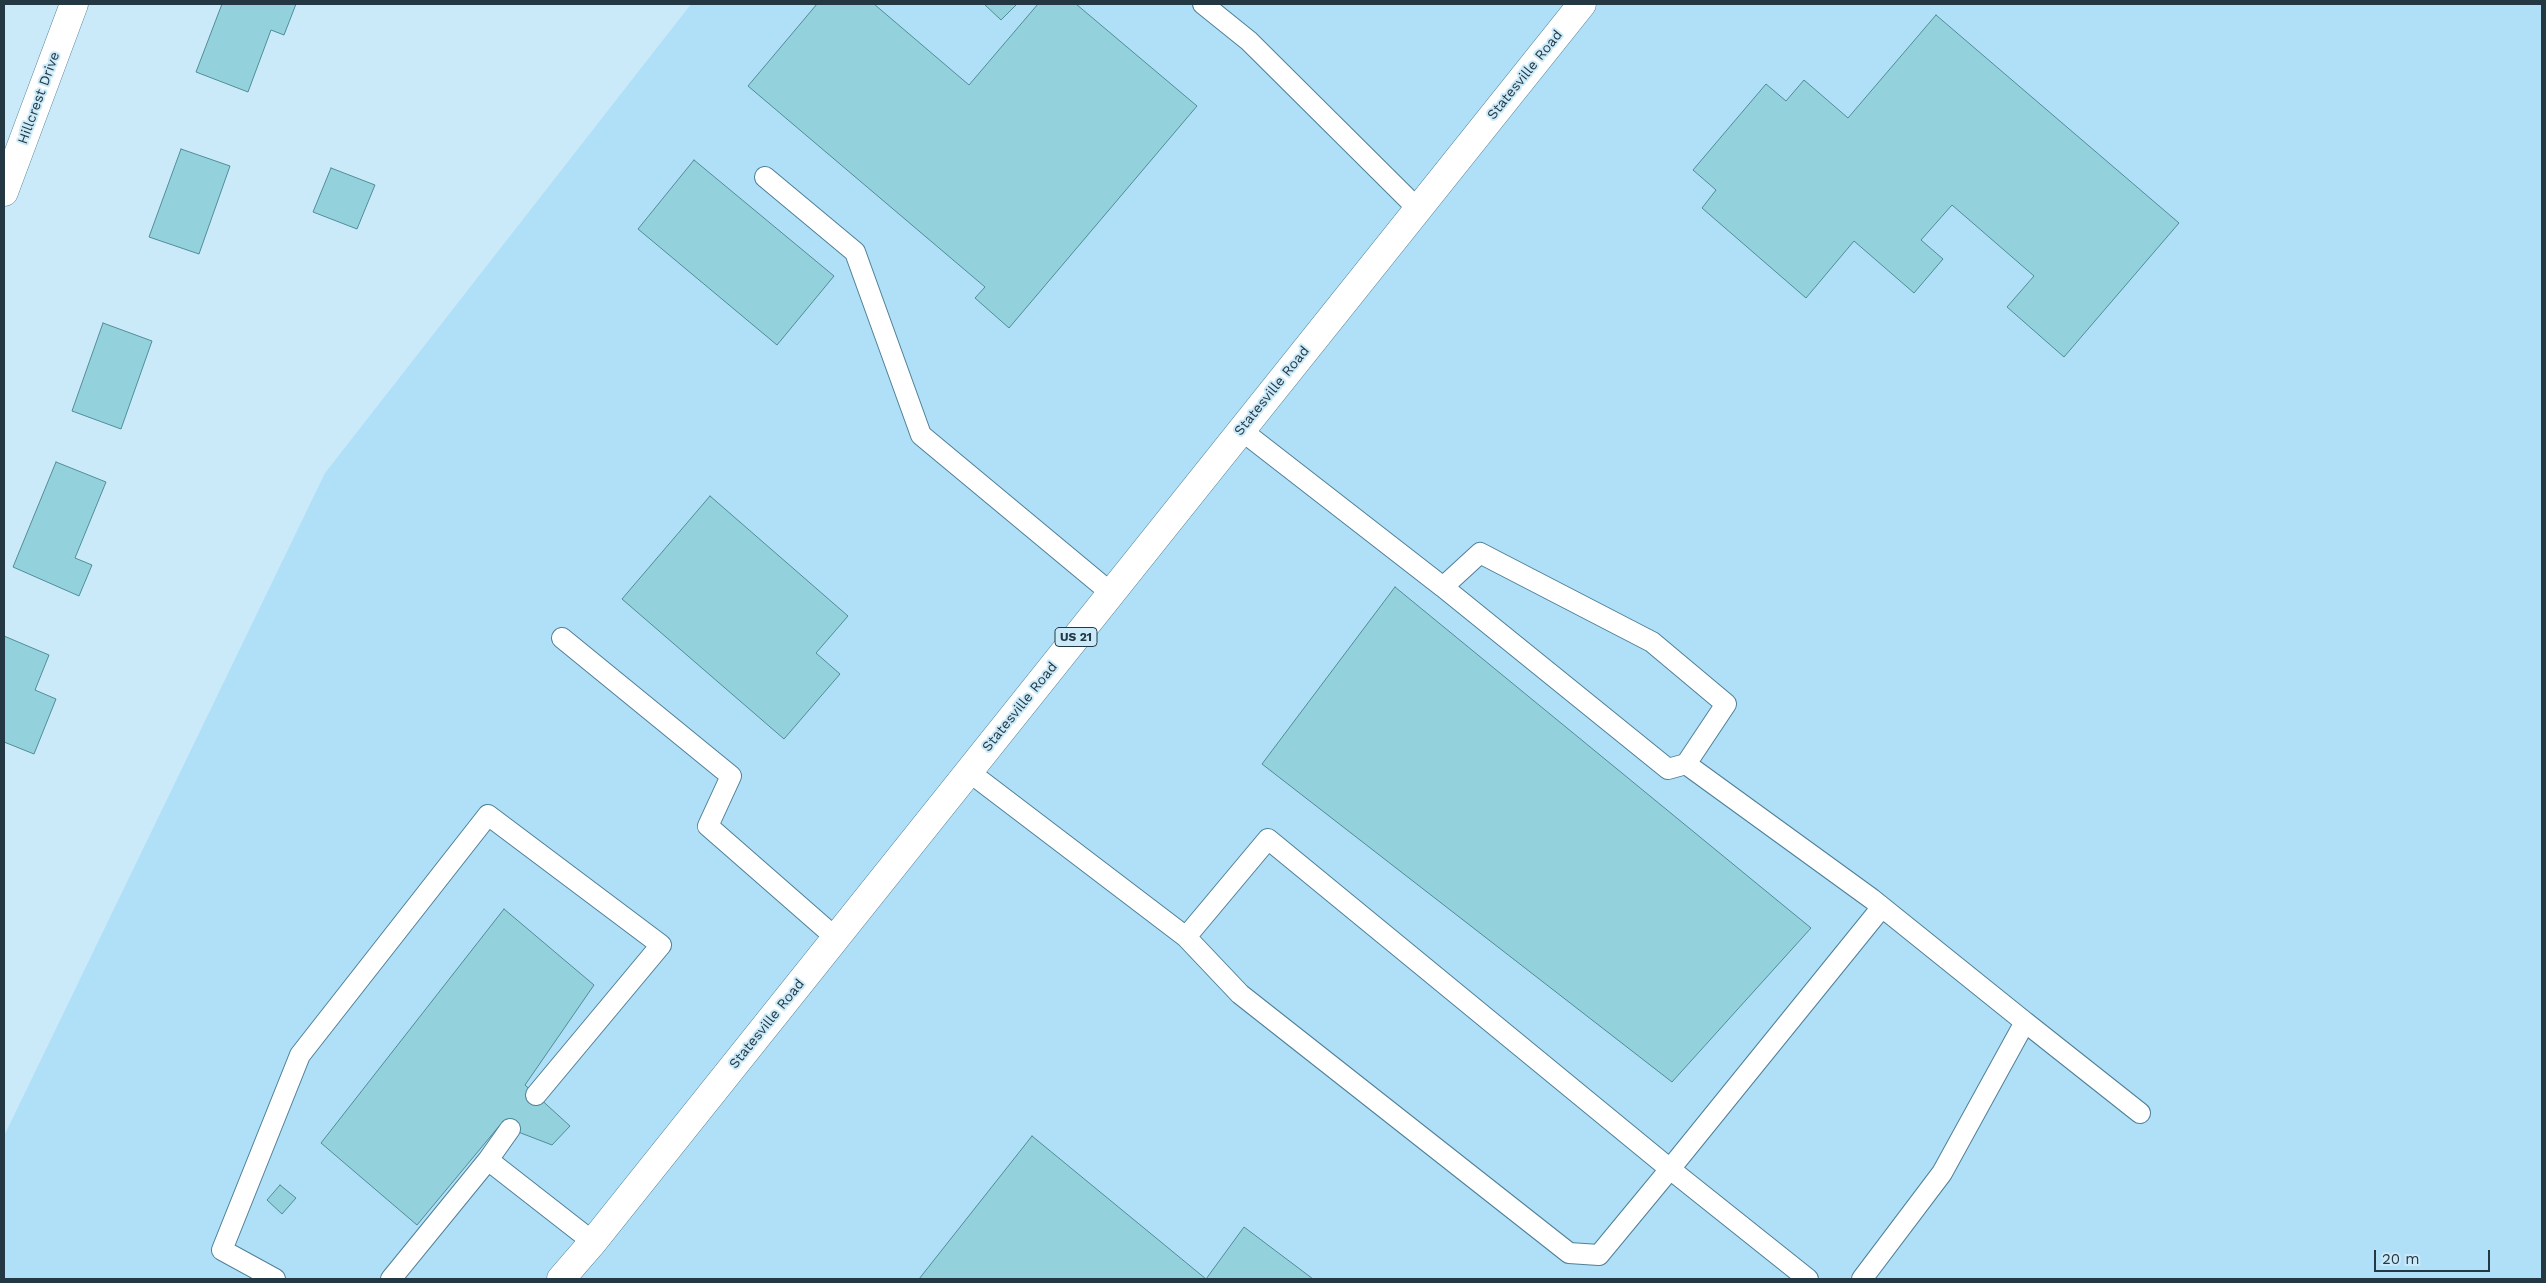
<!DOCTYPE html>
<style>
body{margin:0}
#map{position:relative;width:2546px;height:1283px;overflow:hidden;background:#cbeaf9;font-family:"Work Sans",sans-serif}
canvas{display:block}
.frame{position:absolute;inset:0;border:5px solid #233843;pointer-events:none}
.scale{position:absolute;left:2374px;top:1250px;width:116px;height:22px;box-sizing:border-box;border:2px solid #233843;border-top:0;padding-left:6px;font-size:15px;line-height:18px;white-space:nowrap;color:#233843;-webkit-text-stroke:4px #cbeaf9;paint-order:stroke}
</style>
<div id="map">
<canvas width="2546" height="1283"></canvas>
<div class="frame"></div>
<div class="scale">20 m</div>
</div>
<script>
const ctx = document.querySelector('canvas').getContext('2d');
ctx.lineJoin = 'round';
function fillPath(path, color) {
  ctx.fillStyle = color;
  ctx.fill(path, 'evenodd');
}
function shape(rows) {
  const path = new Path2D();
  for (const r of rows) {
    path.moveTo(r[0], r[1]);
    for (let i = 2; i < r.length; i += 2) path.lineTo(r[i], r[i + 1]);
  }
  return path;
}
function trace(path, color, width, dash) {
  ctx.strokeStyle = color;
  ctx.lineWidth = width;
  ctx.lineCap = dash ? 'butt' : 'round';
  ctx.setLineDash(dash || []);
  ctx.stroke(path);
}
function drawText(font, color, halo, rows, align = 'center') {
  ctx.font = font + ' "Work Sans",sans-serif';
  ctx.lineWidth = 4;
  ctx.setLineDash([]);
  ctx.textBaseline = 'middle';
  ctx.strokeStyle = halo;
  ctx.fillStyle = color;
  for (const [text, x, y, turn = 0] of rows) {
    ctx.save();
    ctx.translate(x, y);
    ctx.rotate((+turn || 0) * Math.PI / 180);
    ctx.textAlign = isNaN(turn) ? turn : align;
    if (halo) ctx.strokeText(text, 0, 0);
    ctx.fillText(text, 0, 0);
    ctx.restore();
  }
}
const built = shape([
 [691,4,2542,4,2542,1279,4,1279,4,1136,325,473]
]);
const building = shape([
 [222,4,296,4,284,35,271,30,248,92,196,72,222,4],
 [817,4,874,4,969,85,1038,4,1076,4,1197,106,1009,328,975,298,985,287,748,86,817,4],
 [984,4,1017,4,1001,20,984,4],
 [1936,15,2179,223,2064,357,2007,307,2034,276,1952,205,1921,240,1943,259,1914,293,1854,241,1806,298,1702,208,1716,190,1693,170,1766,84,1786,101,1804,80,1848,118,1936,15],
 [181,149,230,166,199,254,149,237,181,149],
 [694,160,834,276,777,345,638,229,694,160],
 [331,168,375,185,357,229,313,212,331,168],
 [103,323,152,341,121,429,72,411,103,323],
 [56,462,106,482,75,558,92,565,79,596,13,567,56,462],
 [710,496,848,616,816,653,840,674,784,739,622,599,710,496],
 [1395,587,1811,928,1672,1082,1262,764,1395,587],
 [4,636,49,655,35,690,56,699,34,754,4,742,4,636],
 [504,909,594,985,525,1085,570,1126,552,1145,500,1125,417,1225,321,1143,504,909],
 [1032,1136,1206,1279,1244,1227,1313,1279,919,1279,1032,1136],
 [280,1185,296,1198,282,1214,267,1200,280,1185]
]);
const lane = shape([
 [1203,4,1249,41,1418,209],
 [765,177,855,252,921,435,1111,593],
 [1241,430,1443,587,1480,553,1652,642,1726,704,1686,764,1872,899,2025,1022,1942,1173,1862,1279],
 [1443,587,1668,769,1686,764],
 [562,638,731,776,708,826,836,938],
 [968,771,1186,937,1240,994,1569,1253,1599,1255,1670,1169,1808,1279],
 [1186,937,1268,839,1670,1169,1882,907],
 [2025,1022,2140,1113],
 [488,1160,510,1129],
 [275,1279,222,1250,300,1055,488,815,661,945,536,1095],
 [391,1279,488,1160,593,1242]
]);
const street = shape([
 [4,192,74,4]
]);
const primary = shape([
 [561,1279,593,1242,1582,4]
]);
const shields = [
 [1076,637,42]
];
const shieldNames = [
 ["US 21",1076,637]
];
const streetNames = [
 ["Statesville Road",1525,75,-51],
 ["Hillcrest Drive",39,98,-70],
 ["Statesville Road",1272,391,-51],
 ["Statesville Road",1020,707,-51],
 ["Statesville Road",767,1024,-51]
];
fillPath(built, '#b0e0f8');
fillPath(building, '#93d1dc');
trace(building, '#508d97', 1);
trace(lane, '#4f8098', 22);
trace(street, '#4f8098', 29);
trace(primary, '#4f8098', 29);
trace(lane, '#fff', 20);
trace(street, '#fff', 28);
trace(primary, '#fff', 28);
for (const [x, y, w] of shields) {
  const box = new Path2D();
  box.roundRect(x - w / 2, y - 9.5, w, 19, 4);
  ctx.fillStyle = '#cbeaf9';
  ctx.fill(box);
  trace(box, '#233843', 1);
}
drawText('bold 12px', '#233843', null, shieldNames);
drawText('14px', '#233843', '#cbeaf9', streetNames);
</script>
